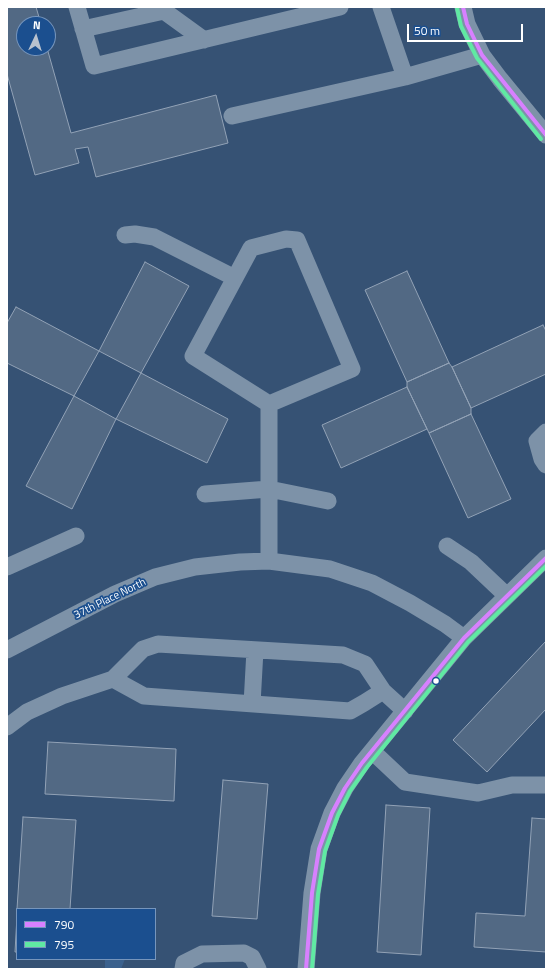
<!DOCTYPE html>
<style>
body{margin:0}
#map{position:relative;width:553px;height:976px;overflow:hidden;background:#365274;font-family:"Titillium Web",sans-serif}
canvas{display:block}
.frame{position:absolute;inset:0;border:8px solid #fff;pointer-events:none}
.legend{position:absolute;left:16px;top:908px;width:140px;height:52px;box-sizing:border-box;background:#1b4f8f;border:1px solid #7695bc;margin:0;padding:5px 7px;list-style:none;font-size:12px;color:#fff}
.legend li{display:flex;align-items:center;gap:8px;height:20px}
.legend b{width:20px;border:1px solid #7695bc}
.north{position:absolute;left:16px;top:16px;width:40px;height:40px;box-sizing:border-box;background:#1b4f8f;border:1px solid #7695bc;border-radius:50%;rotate:4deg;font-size:11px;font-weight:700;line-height:16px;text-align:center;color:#fff}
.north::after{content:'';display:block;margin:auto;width:14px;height:18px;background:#b9c2ce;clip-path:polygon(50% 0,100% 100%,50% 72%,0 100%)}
.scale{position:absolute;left:407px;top:24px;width:116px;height:18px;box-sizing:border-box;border:2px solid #fff;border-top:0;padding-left:5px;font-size:12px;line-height:14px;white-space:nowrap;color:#fff;-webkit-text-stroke:3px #1b4f8f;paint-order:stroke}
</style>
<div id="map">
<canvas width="553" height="976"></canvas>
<div class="frame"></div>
<ul class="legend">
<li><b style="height:5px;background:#d880ff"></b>790</li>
<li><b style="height:5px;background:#60e9a3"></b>795</li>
</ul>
<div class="north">N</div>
<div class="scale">50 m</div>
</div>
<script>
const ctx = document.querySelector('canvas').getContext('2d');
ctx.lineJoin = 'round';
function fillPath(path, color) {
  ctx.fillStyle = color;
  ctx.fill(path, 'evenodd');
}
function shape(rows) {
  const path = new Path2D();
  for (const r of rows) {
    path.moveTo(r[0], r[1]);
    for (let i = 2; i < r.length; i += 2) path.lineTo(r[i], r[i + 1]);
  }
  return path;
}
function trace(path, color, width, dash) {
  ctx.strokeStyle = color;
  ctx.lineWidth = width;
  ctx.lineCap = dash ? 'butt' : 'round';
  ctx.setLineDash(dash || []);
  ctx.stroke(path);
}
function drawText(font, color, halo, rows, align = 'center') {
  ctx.font = font + ' "Titillium Web",sans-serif';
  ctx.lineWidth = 3.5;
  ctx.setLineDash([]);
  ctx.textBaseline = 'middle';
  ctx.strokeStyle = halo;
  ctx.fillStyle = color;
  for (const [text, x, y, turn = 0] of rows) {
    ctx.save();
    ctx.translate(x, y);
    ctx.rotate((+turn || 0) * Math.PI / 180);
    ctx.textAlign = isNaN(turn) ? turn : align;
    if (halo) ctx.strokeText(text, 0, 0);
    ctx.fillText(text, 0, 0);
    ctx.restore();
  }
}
const water = shape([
 [105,959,125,959,121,969,105,969]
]);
const building = shape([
 [7,7,36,7,41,24,24,24,24,48,47,48,71,133,216,95,228,143,96,177,88,147,75,149,79,163,35,175,7,74,7,7],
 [145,262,189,286,141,373,99,351,145,262],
 [407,271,449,363,407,382,365,290,407,271],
 [16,307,99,351,74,396,7,363,7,323,16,307],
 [543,325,546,331,546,374,471,408,452,367,543,325],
 [449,363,452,367,471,408,471,414,429,433,407,387,407,382,449,363],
 [141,373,228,419,207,463,116,419,141,373],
 [407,387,427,429,341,468,322,425,407,387],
 [74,396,116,419,72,509,26,486,74,396],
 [471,414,511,499,468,518,429,433,471,414],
 [546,641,546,709,487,772,453,740,546,641],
 [48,742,176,749,174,801,45,794,48,742],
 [223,780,268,784,257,919,212,916,223,780],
 [386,805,430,808,421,955,377,952,386,805],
 [23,817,76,820,70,909,17,909,23,817],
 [532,818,546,819,546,952,474,947,476,913,525,916,532,818],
 [17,916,17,952,15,952,17,916]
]);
const minor = shape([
 [77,7,94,66,340,7],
 [381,7,405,77],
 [463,7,467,24,482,55,500,79,546,135],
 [83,29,164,11,204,40],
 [232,116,405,77,482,55],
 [125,235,135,234,154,237,235,278],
 [546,432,537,441,542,459,546,465],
 [205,494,269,489,328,501],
 [447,546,471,562,507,596],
 [269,561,269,404,352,369,297,240,286,239,251,248,193,356,269,404],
 [7,567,76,536],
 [7,650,115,594,155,577,195,567,240,562,269,561,330,569,372,583,410,603,445,624,464,638],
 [383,691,364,703,350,711,144,696,113,679,143,649,158,644,343,655,365,664,383,691,405,711],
 [252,704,255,650],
 [7,727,27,712,62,696,113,679],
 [372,751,405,782,478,793,512,785,546,785],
 [183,969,184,963,202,954,244,953,252,957,258,969],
 [306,969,312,893,319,849,332,813,345,788,362,763,464,638,546,558]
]);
const bus1 = shape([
 [463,7,467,24,482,55,546,135],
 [306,969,312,893,319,849,332,813,345,788,362,763,464,638,546,558]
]);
const bus2 = shape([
 [457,8,461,26,477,58,541,139],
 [312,969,318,894,325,851,338,815,350,791,367,767,468,642,546,566]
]);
const markers = [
 [436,681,3.5,"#fff"]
];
const streetNames = [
 ["37th Place North",110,599,-26]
];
fillPath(water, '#3b618d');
fillPath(building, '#526984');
trace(building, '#92a2b6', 1);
trace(minor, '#7d92a8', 17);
trace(bus1, '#d880ff', 4);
trace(bus2, '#60e9a3', 4);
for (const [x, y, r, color] of markers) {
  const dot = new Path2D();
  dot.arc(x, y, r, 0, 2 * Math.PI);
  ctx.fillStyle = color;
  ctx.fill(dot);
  trace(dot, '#1b4f8f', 1.5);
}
drawText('11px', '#fff', '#1b4f8f', streetNames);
</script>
